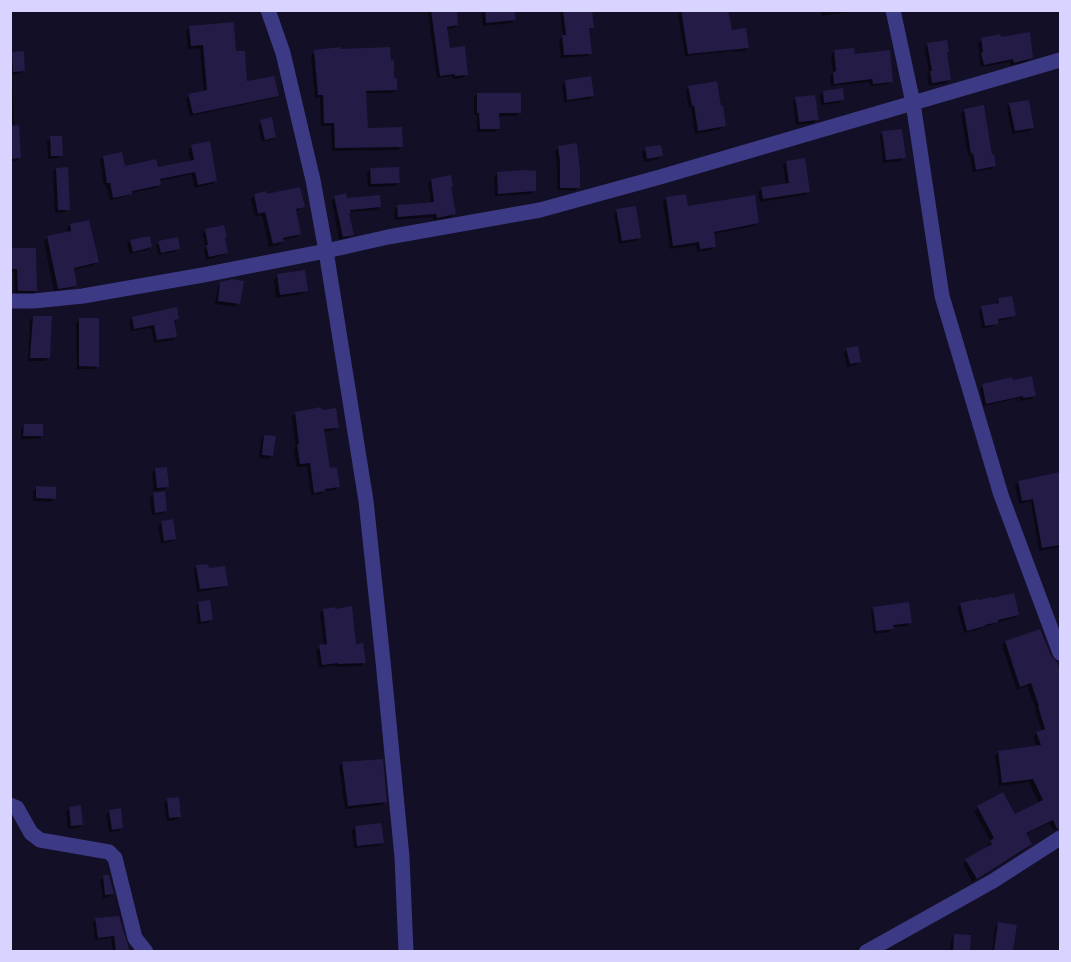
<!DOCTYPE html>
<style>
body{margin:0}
#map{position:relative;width:1071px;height:962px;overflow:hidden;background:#130f26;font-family:Roboto,sans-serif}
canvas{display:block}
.frame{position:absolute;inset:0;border:12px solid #d9d4ff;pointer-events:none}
</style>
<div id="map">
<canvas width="1071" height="962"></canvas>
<div class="frame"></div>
</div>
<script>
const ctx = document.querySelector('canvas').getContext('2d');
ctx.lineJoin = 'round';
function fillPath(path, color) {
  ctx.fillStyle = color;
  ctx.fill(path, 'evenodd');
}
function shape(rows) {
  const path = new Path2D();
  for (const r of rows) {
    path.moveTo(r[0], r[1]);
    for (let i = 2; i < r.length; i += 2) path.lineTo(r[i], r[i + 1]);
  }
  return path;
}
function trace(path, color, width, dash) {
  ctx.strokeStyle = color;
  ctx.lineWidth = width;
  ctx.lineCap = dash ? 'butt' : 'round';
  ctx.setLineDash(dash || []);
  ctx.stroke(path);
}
const shadow = shape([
 [431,10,455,10,457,25,454,28,446,29,448,49,466,74,463,78,452,79,452,76,437,78,428,13],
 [481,10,513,10,514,20,511,23,483,26],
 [560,10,590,10,592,27,589,30,590,53,587,56,561,58,559,40,563,36],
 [821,10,861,10,822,16],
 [681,11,730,32,748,47,745,51,735,52,734,51,685,56,678,14],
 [190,28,235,53,246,83,277,95,274,98,190,116,186,99,189,96,204,92,200,48,188,49,186,31],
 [981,40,1032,57,1028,61,1011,66,1010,62,981,67,979,57,980,56,978,43],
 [928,45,945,53,950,79,946,83,929,86,927,76,929,74,925,48],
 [340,51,393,80,396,90,392,93,365,93,366,129,401,146,398,150,332,151,331,126,321,126,320,98,315,98,311,55,315,52],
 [835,51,853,55,891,81,888,84,870,86,869,82,831,86,830,76,833,73,831,55],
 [10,53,23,53,24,71,20,74,12,75,15,140,19,158,16,161,10,161],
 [566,81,592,96,589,99,564,102,562,85],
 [689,87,724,125,721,129,695,134,691,108,689,108,686,91],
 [824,92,843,100,839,103,821,105,820,95],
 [478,94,520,112,516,116,498,116,498,128,495,132,477,132,477,115,474,115,474,97],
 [796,98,817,119,814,123,796,125,793,102],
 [1010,105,1033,127,1029,131,1012,134,1007,108],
 [965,111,994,166,991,169,973,172,970,156,968,156,961,114],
 [261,122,275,136,271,140,262,142,258,125],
 [883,133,904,157,901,161,883,163,880,136],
 [51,138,62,155,58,158,48,159,47,141],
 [192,146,216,181,212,184,194,188,192,174,159,181,160,185,156,188,130,193,127,196,110,200,106,185,104,185,100,160,103,157,124,167,157,169,191,162,188,150],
 [559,148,579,187,575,191,557,190,557,165,555,151],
 [646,149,662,156,658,159,644,162,642,152],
 [786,162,808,191,805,195,760,202,758,192,761,189,786,185,783,166],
 [56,169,69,209,65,212,55,213,53,172],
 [370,169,398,182,395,186,368,187,367,173],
 [498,173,535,190,531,194,495,196,494,176],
 [432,180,450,188,455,213,451,217,434,220,433,217,395,220,394,210,397,207,431,204,428,183],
 [254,196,265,196,303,206,299,210,295,211,300,234,296,237,283,240,279,245,269,247,262,215,255,217,251,199],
 [335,197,346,200,380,207,376,210,349,212,353,234,349,237,339,240,332,201],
 [667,198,686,208,758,223,754,226,713,234,715,246,711,250,697,252,696,245,670,249,663,202],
 [617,211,639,238,636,241,619,244,614,214],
 [71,225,97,262,94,265,73,270,76,285,72,288,54,291,44,241,48,237,68,233,67,228],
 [206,231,223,238,227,252,223,255,206,260,204,250,206,248,202,234],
 [131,241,150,247,147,250,130,254,127,244],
 [159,242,179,248,175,252,158,255,156,246],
 [10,250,36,290,33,294,15,294,14,272,10,272],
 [278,276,306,290,302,294,276,298,274,280],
 [221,283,239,303,235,307,215,304,218,286],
 [999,300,1014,315,1011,318,997,321,997,323,993,326,982,329,979,311,982,307,996,305,996,303],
 [33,317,49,357,45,361,28,361,30,320],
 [133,318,178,318,174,322,175,336,172,340,154,343,151,328,131,331,129,322],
 [80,319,98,366,95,369,77,369,76,323],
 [847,349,859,362,856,365,847,367,844,353],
 [983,385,1035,395,1031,399,1020,401,1020,398,983,406,980,389],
 [296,413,337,427,334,430,323,432,328,470,338,487,335,490,323,491,321,494,311,495,307,466,297,467,294,449,296,447,292,417],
 [24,426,42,436,38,439,21,439,21,429],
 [264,436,272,455,269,459,259,458,261,440],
 [155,470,168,486,164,490,154,491,152,473],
 [1060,473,1060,547,1039,551,1031,501,1019,504,1015,486,1018,482],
 [37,488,54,498,51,502,33,501,33,491],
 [153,494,166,511,162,514,152,515,150,498],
 [162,522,174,539,171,542,161,543,158,526],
 [197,567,208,569,226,585,223,588,197,592,194,570],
 [199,603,211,620,208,623,198,624,196,606],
 [961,604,1018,615,1014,618,995,623,993,625,982,627,980,629,964,633,957,608],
 [874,608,910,622,907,626,892,627,889,632,874,634,871,612],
 [323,610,355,645,364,662,361,666,335,667,335,665,319,668,316,650,320,647,324,646,320,613],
 [1040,630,1050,657,1056,663,1060,675,1060,827,1053,831,1049,823,1025,834,1031,844,1027,848,972,882,963,864,966,861,988,848,987,846,991,842,974,811,978,808,1015,816,1039,804,1029,782,999,786,995,756,999,752,1037,747,1033,737,1037,733,1042,732,1035,711,1036,710,1027,686,1017,690,1002,646,1005,642],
 [381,761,385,801,382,805,345,809,339,767,342,763],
 [168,800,180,816,176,820,167,821,164,803],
 [70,808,82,825,78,828,68,829,66,811],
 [110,811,122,828,118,831,109,832,106,815],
 [355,827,382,843,379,846,354,848,352,831],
 [104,877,112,894,109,897,103,898,100,880],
 [96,919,126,945,127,952,113,952,111,938,95,940,93,923],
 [999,924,1015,926,1012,952,992,952,995,927],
 [954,936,969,937,968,952,950,952,951,939]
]);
const building = shape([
 [431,10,457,10,458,25,447,27,450,48,465,46,468,75,455,76,455,74,440,76],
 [485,10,514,10,516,20,486,23],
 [563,10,592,10,594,28,589,28,592,54,564,55,562,35,566,35],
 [681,10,728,10,732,30,746,28,749,48,688,54],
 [234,22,236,51,245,51,247,81,274,76,279,96,193,114,188,94,207,90,203,45,191,46,189,26],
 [1030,32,1033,58,1014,63,1013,59,984,65,981,53,983,52,981,38,1000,34,1001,37],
 [947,40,949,52,947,52,951,80,932,83,930,71,932,71,927,43],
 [341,47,341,49,390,47,391,61,394,60,394,78,397,78,397,90,366,91,368,128,402,127,403,147,335,148,334,123,324,123,323,95,318,95,314,50],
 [854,48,855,54,890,50,893,82,873,84,872,79,834,84,833,72,836,71,834,50],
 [24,51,25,71,13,72,12,52],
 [591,76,594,96,567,100,565,80],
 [717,81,721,106,723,106,726,126,698,131,694,105,692,106,688,86],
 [843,88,844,100,824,103,823,91],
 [477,93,521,93,521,113,499,113,500,129,480,129,479,113,477,113],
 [815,95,819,120,799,122,795,97],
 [1029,100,1034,128,1015,131,1009,103],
 [984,105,992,155,994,154,996,166,976,170,973,153,971,154,964,109],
 [272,117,276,137,265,140,260,120],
 [19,125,21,158,10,159,10,126],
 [902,129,906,158,886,160,882,131],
 [50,136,62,136,63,156,51,156],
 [210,141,217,181,198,185,195,172,160,179,161,185,132,191,132,194,113,198,110,183,107,183,103,156,122,152,125,166,156,159,158,167,194,160,191,145],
 [577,143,580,170,580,188,560,188,560,161,558,146],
 [661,145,663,156,647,159,645,147],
 [805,158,810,192,763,199,761,187,789,183,786,161],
 [68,167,70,210,58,210,56,168],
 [399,167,400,183,371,184,370,168],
 [522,170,536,171,536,191,498,194,497,172],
 [451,175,453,187,451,187,456,214,437,218,436,214,398,217,397,205,434,202,431,179],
 [300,187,305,207,296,209,301,234,283,238,284,241,273,244,265,212,258,214,254,194,266,191,266,194],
 [346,193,347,198,380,195,381,207,350,210,351,213,349,213,354,235,343,237,334,196],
 [686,194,688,206,755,195,759,223,714,232,716,247,700,249,699,242,673,246,666,197],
 [636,206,641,238,622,241,616,209],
 [89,220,99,262,74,268,77,286,58,289,47,236,71,231,70,224],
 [224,225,227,237,225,237,228,253,209,257,206,245,208,245,205,229],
 [150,236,152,247,133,252,130,240],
 [178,237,180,249,161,253,158,241],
 [14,248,36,248,37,291,18,291,17,269,10,269,10,249],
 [305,270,308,291,280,295,277,274],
 [232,279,244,281,240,304,218,301,220,282],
 [1012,296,1016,316,998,319,998,324,985,326,981,306,999,303,998,298],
 [177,307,179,319,174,320,177,337,157,340,154,325,134,329,132,317],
 [33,316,52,316,50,358,30,358],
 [79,318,99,318,99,367,79,366],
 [858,346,861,362,850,364,846,348],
 [1032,376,1036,396,1023,398,1023,396,986,404,982,384,1012,377,1013,380],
 [321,407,322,410,336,408,339,428,324,429,330,468,337,467,340,487,325,489,325,491,314,493,310,463,300,464,297,444,299,444,295,412],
 [24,424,43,424,43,436,23,436],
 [264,435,276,436,273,456,262,455],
 [167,467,169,487,157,488,155,468],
 [1060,472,1060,545,1042,548,1033,499,1022,501,1018,481],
 [36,486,56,487,56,499,36,498],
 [165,491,167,511,155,513,153,493],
 [173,519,176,539,164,541,161,521],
 [208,564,209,568,225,566,228,586,200,589,196,565],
 [1014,593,1019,615,998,620,998,622,985,625,985,626,967,631,960,603,978,599,979,600,992,597,992,598],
 [210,600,213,620,201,622,198,602],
 [909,602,912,623,893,625,894,629,876,631,873,607],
 [352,606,356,644,363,643,366,663,338,664,338,663,322,665,319,645,327,644,323,609,335,607,335,609],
 [1040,629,1051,656,1057,662,1060,671,1060,828,1057,829,1053,820,1026,833,1032,844,977,879,965,859,992,844,990,841,994,838,977,806,1003,792,1015,814,1043,800,1033,779,1002,783,998,751,1041,745,1036,732,1045,729,1038,706,1039,706,1031,683,1020,687,1005,641],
 [383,759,387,802,348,806,342,762],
 [179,797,181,817,169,818,167,798],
 [81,805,83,825,71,826,69,807],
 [121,808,123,828,112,830,109,810],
 [381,823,384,843,357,846,355,826],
 [103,875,109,875,114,894,105,895],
 [119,916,128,945,129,951,116,951,114,936,98,938,95,918],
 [998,922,1017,925,1013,951,994,951],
 [954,934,971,935,970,951,953,951]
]);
const minor = shape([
 [893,10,913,103,942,296,1001,495,1060,653],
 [326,251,388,237,540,210,660,177,1060,60],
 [10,805,17,808,31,833,40,840,109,852,115,858,135,938,146,952],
 [866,952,993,881,1060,838]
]);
const tertiary = shape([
 [268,10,283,53,313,180,326,251,366,501,383,661,402,857,406,952],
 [10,301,34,301,83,296,203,275,326,251]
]);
fillPath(shadow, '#0007');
fillPath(building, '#241b47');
trace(minor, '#3d3a85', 15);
trace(tertiary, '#3d3a85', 15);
</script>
